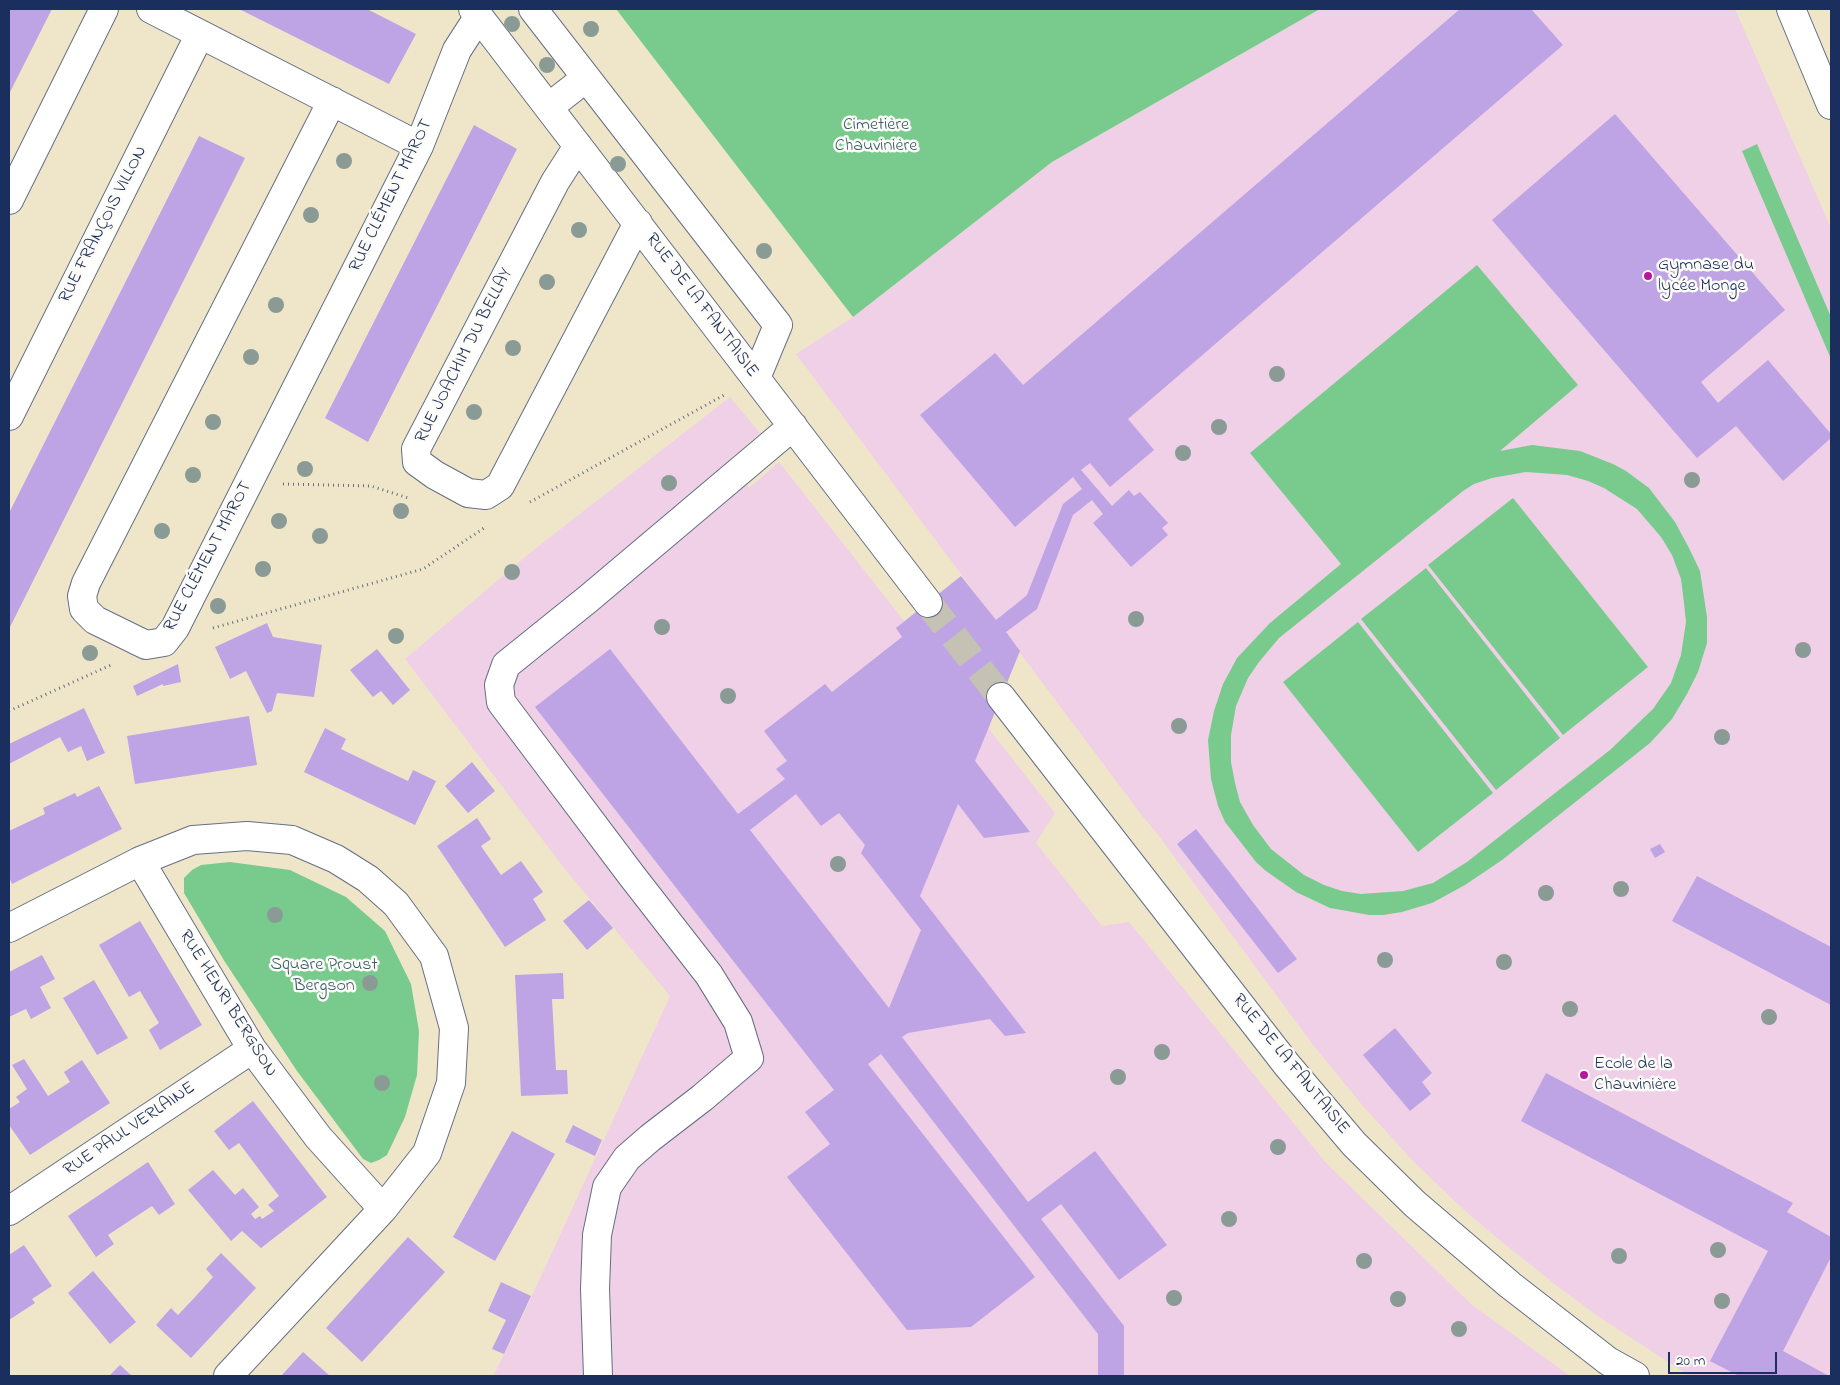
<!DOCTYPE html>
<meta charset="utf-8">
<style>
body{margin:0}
#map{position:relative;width:1840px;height:1385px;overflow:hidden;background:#efe6ca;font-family:"Indie Flower",sans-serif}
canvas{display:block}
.frame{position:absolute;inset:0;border:10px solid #1b2f5e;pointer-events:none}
.scale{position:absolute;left:1668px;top:1352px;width:109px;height:22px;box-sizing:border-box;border:2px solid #1b2f5e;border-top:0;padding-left:6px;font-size:15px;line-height:18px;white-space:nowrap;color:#1b2f5e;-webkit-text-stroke:4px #fdfcf7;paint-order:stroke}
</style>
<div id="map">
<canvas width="1840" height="1385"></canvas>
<div class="frame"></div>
<div class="scale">20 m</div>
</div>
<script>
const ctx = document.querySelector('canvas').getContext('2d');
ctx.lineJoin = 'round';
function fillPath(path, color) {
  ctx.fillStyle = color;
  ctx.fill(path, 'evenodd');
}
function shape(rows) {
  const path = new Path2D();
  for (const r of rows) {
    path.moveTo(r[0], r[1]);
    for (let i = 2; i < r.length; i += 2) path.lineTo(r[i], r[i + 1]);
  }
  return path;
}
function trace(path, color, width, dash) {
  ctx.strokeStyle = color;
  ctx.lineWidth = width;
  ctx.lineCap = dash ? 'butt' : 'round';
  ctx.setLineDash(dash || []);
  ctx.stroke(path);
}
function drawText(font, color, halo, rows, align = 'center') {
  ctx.font = font + ' "Indie Flower",sans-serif';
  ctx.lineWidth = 5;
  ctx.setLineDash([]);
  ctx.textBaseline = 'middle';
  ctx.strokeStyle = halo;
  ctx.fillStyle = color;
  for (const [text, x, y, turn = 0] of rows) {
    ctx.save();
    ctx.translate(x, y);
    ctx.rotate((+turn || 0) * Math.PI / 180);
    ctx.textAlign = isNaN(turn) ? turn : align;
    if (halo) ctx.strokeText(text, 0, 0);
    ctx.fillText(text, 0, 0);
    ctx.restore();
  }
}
const built = shape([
 [1320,9,1735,9,1831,228,1831,1376,1690,1376,1602,1319,1561,1289,1497,1238,1462,1208,1412,1160,1362,1105,1313,1045,1156,832,1143,817,796,354,853,317,1052,162],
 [730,397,760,433,728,461,749,488,779,462,1055,813,1036,843,1102,926,1129,922,1327,1164,1471,1304,1570,1376,493,1376,513,1337,670,996,564,868,405,659,531,552]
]);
const green = shape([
 [616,9,1320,9,1052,162,853,317],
 [1757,144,1831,317,1831,359,1742,151],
 [1477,265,1578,385,1500,451,1532,445,1580,451,1613,464,1626,471,1649,488,1675,522,1689,548,1700,571,1707,617,1707,643,1698,672,1687,694,1672,719,1650,743,1502,860,1465,885,1432,903,1402,912,1383,915,1369,915,1347,911,1330,908,1296,892,1266,871,1256,862,1225,822,1218,806,1211,779,1208,740,1214,711,1223,684,1237,658,1270,623,1341,564,1250,453],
 [1526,472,1567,475,1588,481,1604,488,1637,509,1661,537,1672,555,1681,579,1684,603,1686,622,1681,655,1671,683,1653,709,1610,750,1467,862,1433,883,1403,891,1361,894,1342,891,1324,885,1304,875,1271,849,1253,825,1240,802,1235,783,1231,762,1231,735,1236,706,1248,678,1259,662,1279,638,1463,491,1474,484,1492,478],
 [1513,498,1648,667,1563,735,1428,565],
 [1426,568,1560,738,1496,790,1361,619],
 [1358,622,1493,793,1418,852,1283,682],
 [230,862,290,870,346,897,385,931,411,984,419,1031,417,1075,405,1117,387,1155,379,1160,371,1163,363,1159,297,1071,225,962,184,893,184,878,192,870,201,865]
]);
const building = shape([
 [9,9,52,9,9,94],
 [239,9,367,9,416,34,389,84],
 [1460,9,1531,9,1563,45,1128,419,1154,450,1110,487,1090,463,1081,470,1112,506,1129,490,1134,496,1140,492,1168,523,1162,528,1168,535,1131,567,1093,523,1103,514,1092,500,1073,515,1037,609,1006,632,1020,651,975,761,1030,832,984,838,958,804,920,896,1026,1033,1005,1036,990,1019,908,1033,902,1037,1028,1202,1095,1151,1167,1245,1119,1280,1061,1204,1041,1219,1124,1326,1124,1376,1098,1376,1098,1334,881,1054,868,1064,1035,1277,971,1327,907,1330,787,1177,830,1144,805,1112,834,1090,535,707,610,649,738,814,785,779,776,769,787,761,764,731,825,684,832,692,902,637,896,628,961,576,996,620,1020,601,1027,595,1063,504,1082,489,1073,477,1015,527,920,415,995,353,1023,385],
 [796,794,821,826,839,813,865,845,861,853,921,930,889,1008,750,830],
 [1615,114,1785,310,1701,382,1718,403,1768,360,1831,434,1831,438,1783,481,1736,426,1697,458,1492,220],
 [474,125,517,149,368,442,325,418],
 [199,136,245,158,9,629,9,513],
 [267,623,273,637,322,645,314,697,277,693,272,711,267,713,246,671,230,679,215,647],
 [377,649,410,690,393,705,381,691,373,697,350,670],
 [178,664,181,682,163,686,163,684,137,696,133,686],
 [84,708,105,753,87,761,81,746,68,752,60,737,9,764,9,744],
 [249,716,257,765,135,784,127,736],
 [325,728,346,739,341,749,374,765,408,781,413,770,436,781,415,825,304,772],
 [472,762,495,791,468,813,445,786],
 [99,786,122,829,12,884,9,877,9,831,45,814,43,808,75,793,77,797],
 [477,818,491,839,481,846,501,875,521,861,543,892,533,899,546,920,505,947,437,846],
 [1196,829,1297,959,1278,973,1177,844],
 [1660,844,1665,852,1655,858,1650,849],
 [1697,876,1831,947,1831,1005,1672,921],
 [589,900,613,928,587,950,563,921],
 [140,921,202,1025,160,1050,149,1030,159,1023,140,991,129,997,99,945],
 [42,955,55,979,40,987,51,1008,31,1019,26,1009,9,1017,9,972],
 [563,973,564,999,552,999,556,1070,567,1070,568,1094,521,1096,515,975],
 [94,980,128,1038,97,1055,63,998],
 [1395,1028,1432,1073,1422,1082,1431,1094,1410,1111,1363,1055],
 [24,1059,48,1096,70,1082,64,1072,82,1060,110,1103,30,1155,9,1125,9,1109,20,1102,16,1097,27,1089,12,1065],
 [1546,1073,1793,1203,1787,1212,1831,1237,1831,1257,1783,1351,1829,1376,1739,1376,1710,1361,1768,1251,1521,1121],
 [253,1101,327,1197,261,1248,242,1231,231,1241,188,1190,213,1170,235,1195,243,1188,259,1207,251,1214,255,1219,260,1216,262,1219,274,1211,268,1205,279,1196,239,1143,229,1150,214,1131],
 [573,1125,602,1140,595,1156,565,1142],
 [512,1131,555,1154,495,1261,453,1237],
 [148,1162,175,1204,159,1215,152,1206,108,1235,114,1244,96,1257,68,1216],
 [408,1237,445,1272,362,1362,326,1328],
 [24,1245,52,1286,32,1299,35,1303,9,1320,9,1255],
 [221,1253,256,1288,191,1358,156,1325,171,1308,178,1315,196,1296,213,1277,206,1269],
 [93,1271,136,1322,110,1344,68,1293],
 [501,1282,531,1296,504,1354,492,1349,506,1320,488,1311],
 [303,1352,330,1376,281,1376],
 [120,1365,132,1376,109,1376]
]);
const minorTunnel = shape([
 [928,603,1001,697]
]);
const path = shape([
 [283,484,371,486,408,498],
 [530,502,726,394],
 [213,628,423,569,484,528],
 [9,711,111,665]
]);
const minor = shape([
 [151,9,419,146],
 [473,9,928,603],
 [533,9,778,325,756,378],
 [1791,9,1831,105],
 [332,101,86,583,82,596,84,609,95,620,146,645,164,642,175,628,419,146,457,50,479,16],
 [549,107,586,78],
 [578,146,555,182,416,449,417,462,435,475,468,493,486,495,500,486,638,223],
 [9,200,104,9],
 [9,416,200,34],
 [1001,697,1287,1065,1354,1144,1415,1204,1510,1285,1608,1361,1635,1376],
 [140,861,252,1049,318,1137,383,1209],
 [9,928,140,861,193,840,247,836,292,840,336,859,368,879,396,904,434,956,454,1028,451,1083,427,1153,383,1209,228,1376],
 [9,1211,252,1049],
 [598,1376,595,1289,597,1235,607,1187,627,1158,650,1138,702,1098,749,1058,738,1022,709,975,632,876,501,702,499,685,506,665,588,599,793,426]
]);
const trees = [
 [512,24],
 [591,29],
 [547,65],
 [344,161],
 [618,164],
 [311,215],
 [579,230],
 [764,251],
 [547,282],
 [276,305],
 [513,348],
 [251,357],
 [1277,374],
 [474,412],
 [213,422],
 [1219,427],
 [1183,453],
 [305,469],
 [193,475],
 [1692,480],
 [669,483],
 [401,511],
 [279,521],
 [162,531],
 [320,536],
 [263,569],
 [512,572],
 [218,606],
 [1136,619],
 [662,627],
 [396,636],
 [1803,650],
 [90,653],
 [728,696],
 [1179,726],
 [1722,737],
 [838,864],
 [1621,889],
 [1546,893],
 [275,915],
 [1385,960],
 [1504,962],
 [370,983],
 [1570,1009],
 [1769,1017],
 [1162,1052],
 [1118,1077],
 [382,1083],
 [1278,1147],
 [1229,1219],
 [1718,1250],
 [1619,1256],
 [1364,1261],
 [1174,1298],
 [1398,1299],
 [1722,1301],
 [1459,1329]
];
const markers = [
 [1648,276,5,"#b5179e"],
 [1584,1075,5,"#b5179e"]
];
const parkNames = [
 ["Cimetière",876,126],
 ["Chauvinière",876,147],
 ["Square Proust",324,966],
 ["Bergson",324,987]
];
const streetNames = [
 ["RUE CLÉMENT MAROT",392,196,-64],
 ["RUE FRANÇOIS VILLON",104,225,-63],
 ["RUE DE LA FANTAISIE",701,306,53],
 ["RUE JOACHIM DU BELLAY",465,356,-63],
 ["RUE CLÉMENT MAROT",209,557,-62],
 ["RUE HENRI BERGSON",227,1004,58],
 ["RUE DE LA FANTAISIE",1290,1065,51],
 ["RUE PAUL VERLAINE",130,1130,-34]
];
const poiNames = [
 ["Gymnase du",1658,266],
 ["lycée Monge",1658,287],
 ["Ecole de la",1594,1065],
 ["Chauvinière",1594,1086]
];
fillPath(built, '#efd0e7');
fillPath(green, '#79cb8d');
fillPath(building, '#bea3e5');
trace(minorTunnel, '#c5c1b4', 28, [28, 14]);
trace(minor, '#656f84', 30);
trace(path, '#656f84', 3, [1, 4]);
trace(minor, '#fff', 28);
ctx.fillStyle = '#8a9b96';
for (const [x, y] of trees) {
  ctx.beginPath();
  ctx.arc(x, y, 8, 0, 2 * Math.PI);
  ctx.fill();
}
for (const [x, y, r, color] of markers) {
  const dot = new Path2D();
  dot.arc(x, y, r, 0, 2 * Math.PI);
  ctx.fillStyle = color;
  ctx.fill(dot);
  trace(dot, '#fdfcf7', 2);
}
drawText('18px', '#375e6c', '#fdfcf7', parkNames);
drawText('18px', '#1b2f5e', '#fdfcf7', streetNames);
drawText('18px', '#1b2f5e', '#fdfcf7', poiNames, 'left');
</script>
